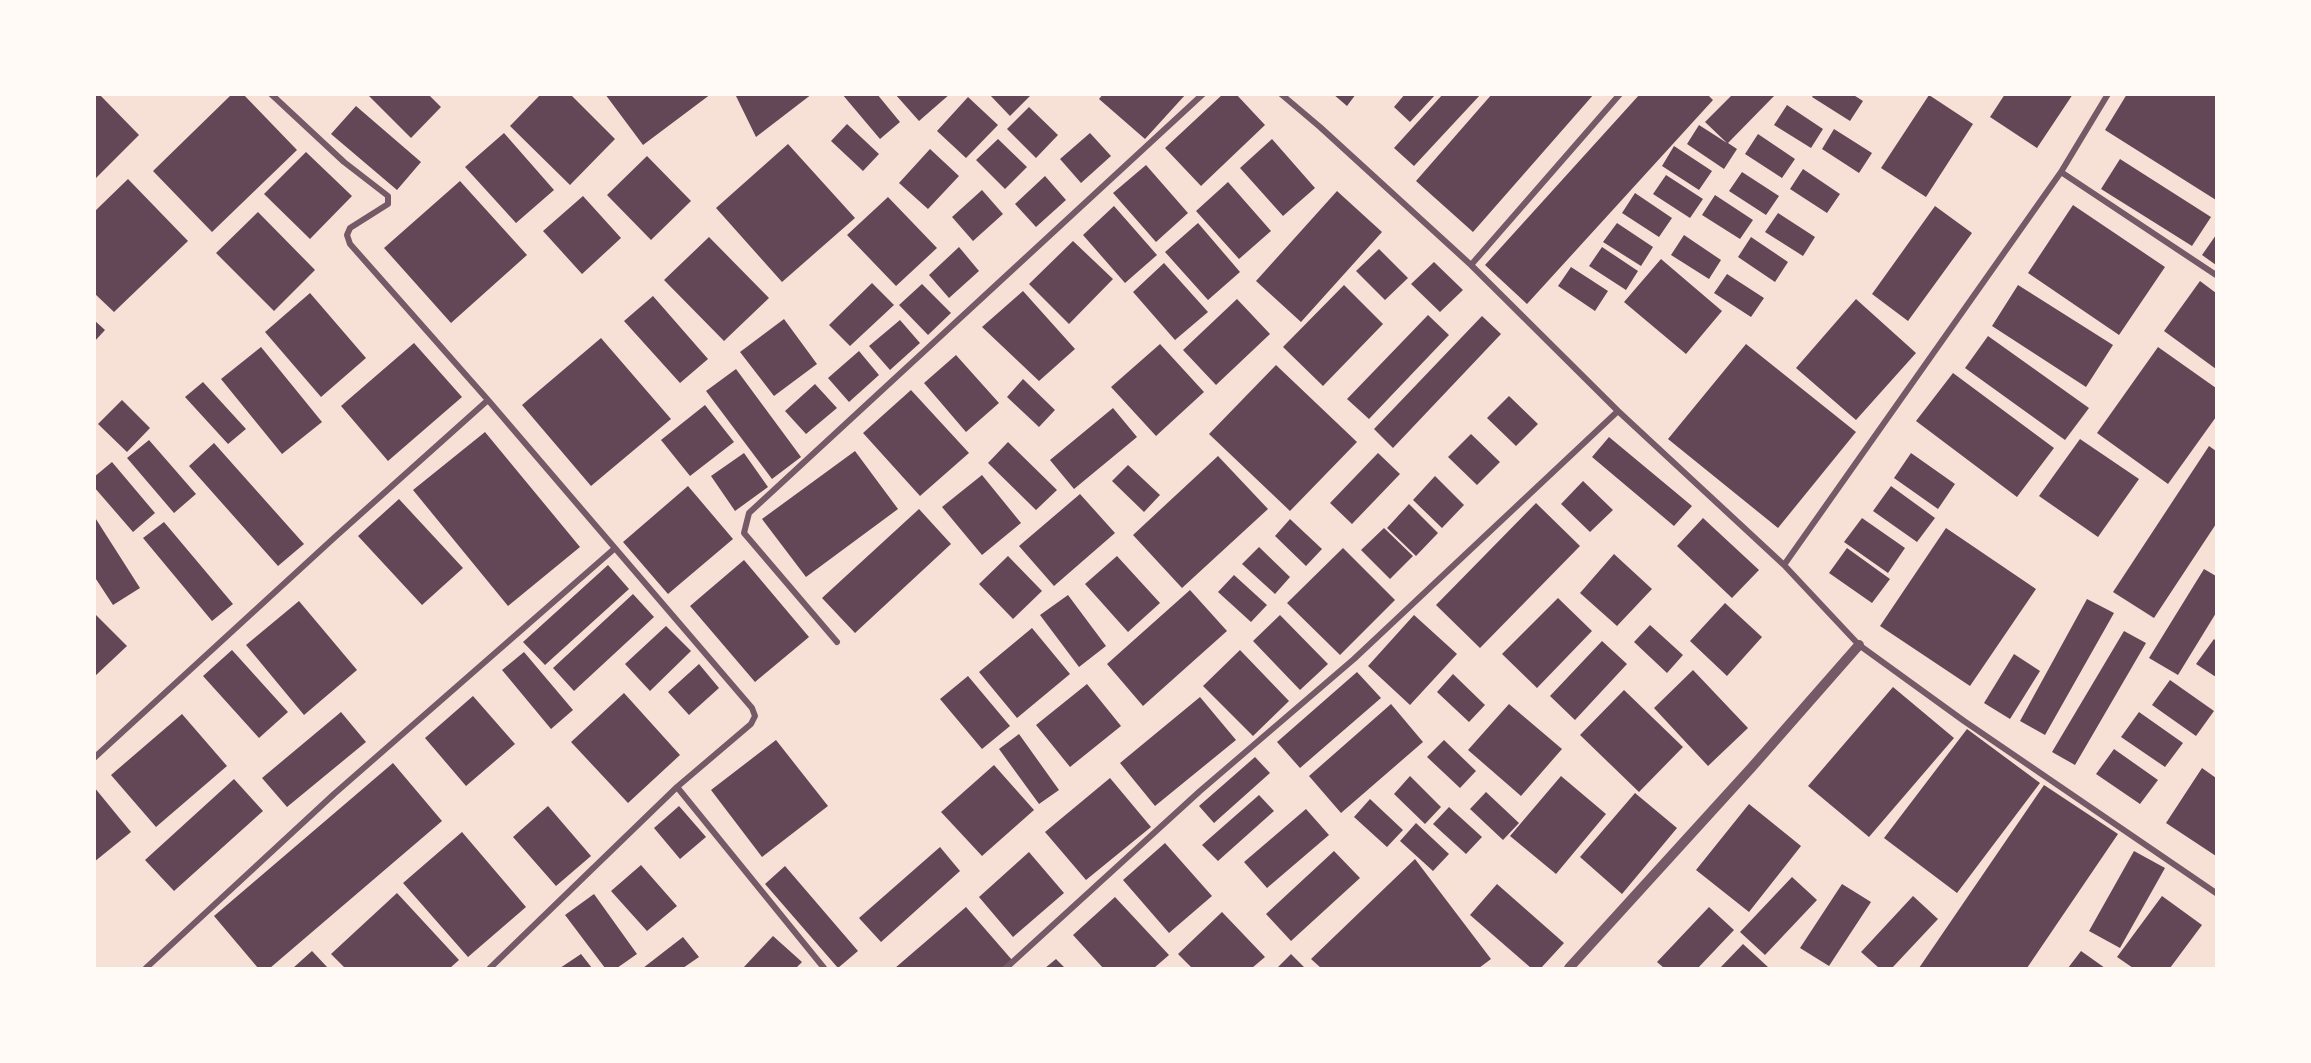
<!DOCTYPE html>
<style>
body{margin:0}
#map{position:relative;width:2311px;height:1063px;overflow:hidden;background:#f7e1d7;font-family:Rubik,sans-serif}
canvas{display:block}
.frame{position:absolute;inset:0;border:96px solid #fffaf5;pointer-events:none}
</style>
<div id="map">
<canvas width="2311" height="1063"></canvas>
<div class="frame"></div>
</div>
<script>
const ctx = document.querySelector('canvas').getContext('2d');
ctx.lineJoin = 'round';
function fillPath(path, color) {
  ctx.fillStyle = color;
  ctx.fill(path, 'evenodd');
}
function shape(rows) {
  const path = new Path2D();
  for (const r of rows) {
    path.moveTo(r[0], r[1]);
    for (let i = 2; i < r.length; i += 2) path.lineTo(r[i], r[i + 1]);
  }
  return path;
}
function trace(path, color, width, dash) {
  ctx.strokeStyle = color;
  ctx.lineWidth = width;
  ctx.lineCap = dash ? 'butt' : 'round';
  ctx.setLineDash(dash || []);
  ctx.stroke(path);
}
const building = shape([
 [94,94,99,94,139,135,94,180],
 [232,94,243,94,297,150,212,232,153,171],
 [367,94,428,94,441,107,411,138],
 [541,94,570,94,615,139,570,185,510,126],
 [605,94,711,94,643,145],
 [735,94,812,94,756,137],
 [842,94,877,94,900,122,880,139],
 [895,94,950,94,919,121],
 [989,94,1032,94,1010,116],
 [1103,94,1186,94,1145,139,1099,99],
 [1223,94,1236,94,1265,125,1201,186,1165,148],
 [1333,94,1356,94,1347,106],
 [1405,94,1436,94,1410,122,1394,107],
 [1443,94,1481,94,1414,166,1394,148],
 [1492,94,1594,94,1473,232,1416,181],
 [1640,94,1707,94,1713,100,1527,304,1485,265],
 [1733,94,1776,94,1728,143,1737,149,1724,169,1687,144,1699,125,1727,143,1705,122],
 [1814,94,1852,94,1863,101,1850,121,1812,97],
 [2005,94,2073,94,2037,148,1990,117],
 [2127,94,2216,94,2216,200,2105,130],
 [1929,95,1973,124,1926,197,1881,168],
 [968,97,998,125,966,158,937,131],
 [1787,105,1823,129,1811,148,1774,125],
 [356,106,421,162,397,190,331,134],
 [1029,107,1058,135,1036,158,1007,129],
 [847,124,879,154,863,171,831,141],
 [1834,129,1872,153,1859,173,1822,149],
 [504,133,554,190,516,223,465,167],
 [1090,133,1111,156,1081,183,1060,159],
 [1758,134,1795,159,1782,178,1745,154],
 [998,139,1027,167,1005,189,976,160],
 [1272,139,1315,188,1283,216,1240,168],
 [788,144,855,218,782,282,716,208],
 [1674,146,1712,171,1699,190,1662,166],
 [930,149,959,176,928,209,899,183],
 [306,152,352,196,310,239,264,194],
 [647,156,691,201,651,240,607,195],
 [2120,159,2211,217,2192,246,2101,189],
 [1146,165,1188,213,1156,242,1113,193],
 [1803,169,1840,194,1827,213,1790,189],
 [1742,172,1779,196,1766,215,1729,191],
 [1666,175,1703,199,1690,218,1653,194],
 [1045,176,1066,200,1036,227,1015,204],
 [128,179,188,241,114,312,94,293,94,212],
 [460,181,527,255,451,323,384,248],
 [1228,182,1271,231,1239,259,1196,211],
 [982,190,1003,214,973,241,952,217],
 [1337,191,1382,232,1301,322,1256,281],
 [1635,193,1672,218,1659,237,1622,213],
 [1715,195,1753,220,1740,239,1702,215],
 [583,196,621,238,582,274,543,231],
 [888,197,937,248,896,286,847,235],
 [2073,205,2165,267,2119,335,2028,273],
 [1114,206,1157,255,1125,283,1083,235],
 [1935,206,1972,233,1908,321,1872,294],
 [258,212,315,270,274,311,216,253],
 [1778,213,1815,237,1803,256,1765,232],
 [1198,223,1240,272,1208,300,1165,252],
 [1617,223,1653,247,1641,266,1603,242],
 [1684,235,1721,260,1709,279,1671,255],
 [2216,235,2216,265,2202,255],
 [709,237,769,298,724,341,664,280],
 [1751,237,1788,262,1775,282,1738,257],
 [1073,241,1113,279,1069,324,1029,284],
 [959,247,979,271,949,298,929,275],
 [1602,247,1638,271,1626,290,1589,266],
 [1379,249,1408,278,1385,300,1356,271],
 [1661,259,1722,311,1686,354,1624,302],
 [1434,262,1463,290,1440,312,1411,284],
 [1164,263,1208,312,1175,340,1133,292],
 [1571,267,1608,291,1595,311,1558,286],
 [1727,274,1764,298,1751,317,1714,293],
 [2200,281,2216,293,2216,369,2164,331],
 [872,283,894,305,850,346,829,325],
 [922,284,951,313,928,335,899,305],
 [1344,285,1383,324,1323,386,1283,347],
 [2018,285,2113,345,2086,387,1992,326],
 [1023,291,1075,349,1039,381,982,327],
 [310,293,366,358,321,397,265,332],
 [653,296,708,359,680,383,624,321],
 [1237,299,1270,334,1216,385,1183,350],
 [1856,299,1916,353,1856,420,1796,368],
 [1428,315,1449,335,1369,419,1347,399],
 [1482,316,1501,334,1393,448,1374,429],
 [784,319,817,364,774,396,740,352],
 [94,320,105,330,94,342],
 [900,320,920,343,890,370,869,346],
 [1988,336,2089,408,2065,440,1965,368],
 [601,338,671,419,591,486,522,405],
 [414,343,462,397,388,461,341,406],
 [1160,344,1204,392,1156,436,1111,387],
 [1746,344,1856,432,1778,528,1668,439],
 [261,347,322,422,282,454,221,379],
 [2158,347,2216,388,2216,417,2168,484,2097,433],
 [859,351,879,375,849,402,828,378],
 [956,355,999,403,966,432,924,383],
 [1276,365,1357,442,1290,511,1209,434],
 [736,369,801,457,772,479,706,391],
 [1953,373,2054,448,2017,497,1916,421],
 [1023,379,1055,410,1039,427,1007,397],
 [203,382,246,429,228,444,185,397],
 [815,384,837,408,806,434,785,411],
 [911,390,969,453,920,496,863,433],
 [1509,396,1538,424,1516,446,1487,418],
 [122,400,150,428,127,452,98,424],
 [705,405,734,442,690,476,661,440],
 [1113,408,1137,437,1074,489,1050,460],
 [485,432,580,547,508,606,413,490],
 [1471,434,1500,462,1477,485,1448,457],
 [1609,437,1692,506,1674,526,1592,457],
 [2080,439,2139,479,2098,537,2039,496],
 [149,440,196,494,174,513,127,458],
 [1008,442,1057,490,1036,510,988,463],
 [214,443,304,544,278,566,189,466],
 [2209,446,2216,451,2216,524,2154,618,2113,592],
 [855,451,898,509,806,577,762,519],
 [744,453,768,487,735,511,711,476],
 [1378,453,1400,474,1352,524,1330,503],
 [1911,453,1955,484,1938,509,1894,478],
 [1218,456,1268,509,1182,588,1133,535],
 [112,462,155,513,133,532,94,487,94,477],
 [1128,465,1160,495,1144,512,1112,481],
 [982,475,1021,523,982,555,942,507],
 [1435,476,1464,505,1442,528,1413,500],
 [1583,481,1613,510,1590,532,1561,504],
 [688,486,733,539,668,594,623,542],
 [1891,486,1935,518,1917,542,1873,511],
 [1080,494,1115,533,1054,586,1019,546],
 [399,499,463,568,422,605,358,536],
 [1536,503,1580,546,1480,648,1436,605],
 [1409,504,1438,533,1416,556,1387,528],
 [919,509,951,544,855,633,822,598],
 [94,516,140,588,113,605,94,576],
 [1703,518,1759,570,1732,598,1677,546],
 [1862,518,1905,548,1888,573,1844,542],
 [1290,519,1322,549,1306,566,1275,536],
 [164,522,233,604,212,621,143,538],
 [1384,528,1413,556,1390,579,1361,550],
 [1946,528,2036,589,1970,686,1880,626],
 [1259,547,1290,577,1275,594,1242,564],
 [1343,548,1395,600,1340,655,1287,603],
 [1847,548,1890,579,1872,603,1829,573],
 [1614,554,1652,589,1617,626,1580,593],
 [1008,556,1042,591,1013,619,979,584],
 [1117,556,1160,603,1128,632,1085,584],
 [744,560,809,637,755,682,690,606],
 [608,565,629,589,545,665,523,642],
 [2204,569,2216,576,2216,613,2178,675,2149,658],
 [1234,575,1267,605,1251,622,1218,592],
 [1190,590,1227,631,1143,706,1107,664],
 [633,594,654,617,574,691,553,668],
 [1068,595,1106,646,1079,667,1040,615],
 [1558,598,1592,631,1537,688,1502,654],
 [2087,599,2114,613,2045,735,2020,721],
 [299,601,357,670,304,715,246,645],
 [1725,603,1762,637,1727,676,1690,641],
 [94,613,127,646,94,677],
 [1280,615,1328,664,1300,690,1253,641],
 [1414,615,1457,654,1410,705,1368,666],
 [1650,625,1683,655,1667,673,1634,642],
 [666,626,691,651,650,691,625,664],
 [1032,628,1070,674,1017,718,979,672],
 [2124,631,2146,643,2075,765,2052,752],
 [2214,639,2216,641,2216,677,2196,664],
 [1602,641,1627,664,1575,720,1550,696],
 [232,650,288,712,259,738,203,676],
 [1240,650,1289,701,1253,736,1203,686],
 [524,652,573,710,551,729,502,670],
 [2014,654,2040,671,2010,719,1984,703],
 [699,664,719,688,689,715,668,692],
 [1693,670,1748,728,1708,766,1654,708],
 [1357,672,1381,698,1300,768,1277,742],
 [1453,674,1485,705,1469,722,1437,692],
 [968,676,1010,726,982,749,940,699],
 [2170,680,2214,711,2196,736,2152,705],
 [1087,684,1121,726,1070,767,1036,725],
 [1893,687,1954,738,1869,837,1808,786],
 [1624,690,1683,747,1639,792,1580,735],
 [624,693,680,755,628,803,571,742],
 [473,696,515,744,466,786,425,738],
 [1200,697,1236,740,1155,806,1120,763],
 [1391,704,1423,742,1341,813,1309,776],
 [1509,704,1562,749,1521,796,1468,750],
 [341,712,366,742,287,807,262,778],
 [2139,712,2183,743,2165,767,2121,737],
 [182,714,227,766,156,827,111,775],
 [1967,729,2040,783,1957,893,1884,838],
 [1019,734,1059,790,1039,804,999,749],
 [776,740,828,806,762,857,711,790],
 [1444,740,1476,771,1460,788,1427,757],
 [2114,749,2158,780,2140,804,2096,774],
 [1255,757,1270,773,1214,823,1199,806],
 [393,763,442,821,270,968,258,968,214,916],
 [994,765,1034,810,982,856,941,812],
 [2202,768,2216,778,2216,856,2166,823],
 [1410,776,1441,807,1425,824,1394,794],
 [1561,776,1606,814,1556,874,1510,836],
 [1110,778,1151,827,1086,880,1045,832],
 [234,779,263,811,174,891,145,860],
 [2044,785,2118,834,2027,968,1919,968],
 [94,787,131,832,94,862],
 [1486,792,1519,823,1503,840,1470,809],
 [1635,793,1677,828,1622,894,1580,857],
 [1259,795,1274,811,1218,861,1202,845],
 [1370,799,1403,830,1387,847,1354,817],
 [1749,804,1801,846,1749,912,1696,870],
 [548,806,591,856,556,886,513,837],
 [679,806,706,837,680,859,654,828],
 [1449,807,1482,837,1466,854,1433,824],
 [1306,809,1329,835,1267,888,1244,862],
 [1416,823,1449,854,1433,871,1400,841],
 [462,832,526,907,468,957,403,883],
 [1165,843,1212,896,1169,933,1123,880],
 [940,847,960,871,881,942,859,918],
 [1334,851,1360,878,1291,941,1266,914],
 [2134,851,2165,868,2120,948,2089,931],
 [1029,852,1064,893,1013,937,979,897],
 [1415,859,1491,959,1479,968,1321,968,1311,959],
 [641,865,677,906,647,931,611,891],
 [785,866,858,951,838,968,765,884],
 [1792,877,1817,900,1765,955,1740,932],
 [1497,884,1564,943,1541,968,1531,968,1470,915],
 [1842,884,1871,902,1829,966,1800,948],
 [397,893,459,960,450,968,345,968,331,954],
 [594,894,637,954,617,968,605,968,565,915],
 [1913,896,1938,919,1892,968,1879,968,1861,952],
 [2162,896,2202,925,2170,968,2133,968,2117,957],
 [1115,897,1169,955,1154,968,1103,968,1073,935],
 [966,907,1012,960,1002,968,895,968],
 [1709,907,1734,930,1698,968,1664,968,1657,962],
 [1222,912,1265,957,1252,968,1192,968,1178,954],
 [773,936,802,962,796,968,743,968],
 [683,937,699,957,683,968,643,968],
 [1743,944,1768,967,1767,968,1720,968],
 [312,951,328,968,293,968],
 [2081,951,2105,968,2068,968],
 [581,954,592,968,560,968],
 [1291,954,1305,968,1277,968],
 [1056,959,1065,968,1045,968]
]);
const minor = shape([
 [271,94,344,162,388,196,388,204,350,228,347,235,350,244,488,400,752,708,755,716,751,724,677,787,490,968],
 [1281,94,1320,127,1471,265,1618,411,1784,565,1859,645,1964,721,2216,893],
 [2061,172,2216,275],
 [1471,265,1620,94],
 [1784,565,2061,172,2108,94],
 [837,642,744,533,749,513,1203,94],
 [94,758,335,537,488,400],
 [677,787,824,968],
 [146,968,334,794,614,549],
 [1006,968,1200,791,1354,659,1618,411]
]);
const tertiary = shape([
 [1569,968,1752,767,1859,645]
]);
fillPath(building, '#644757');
trace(minor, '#755966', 6);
trace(tertiary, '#755966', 10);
</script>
